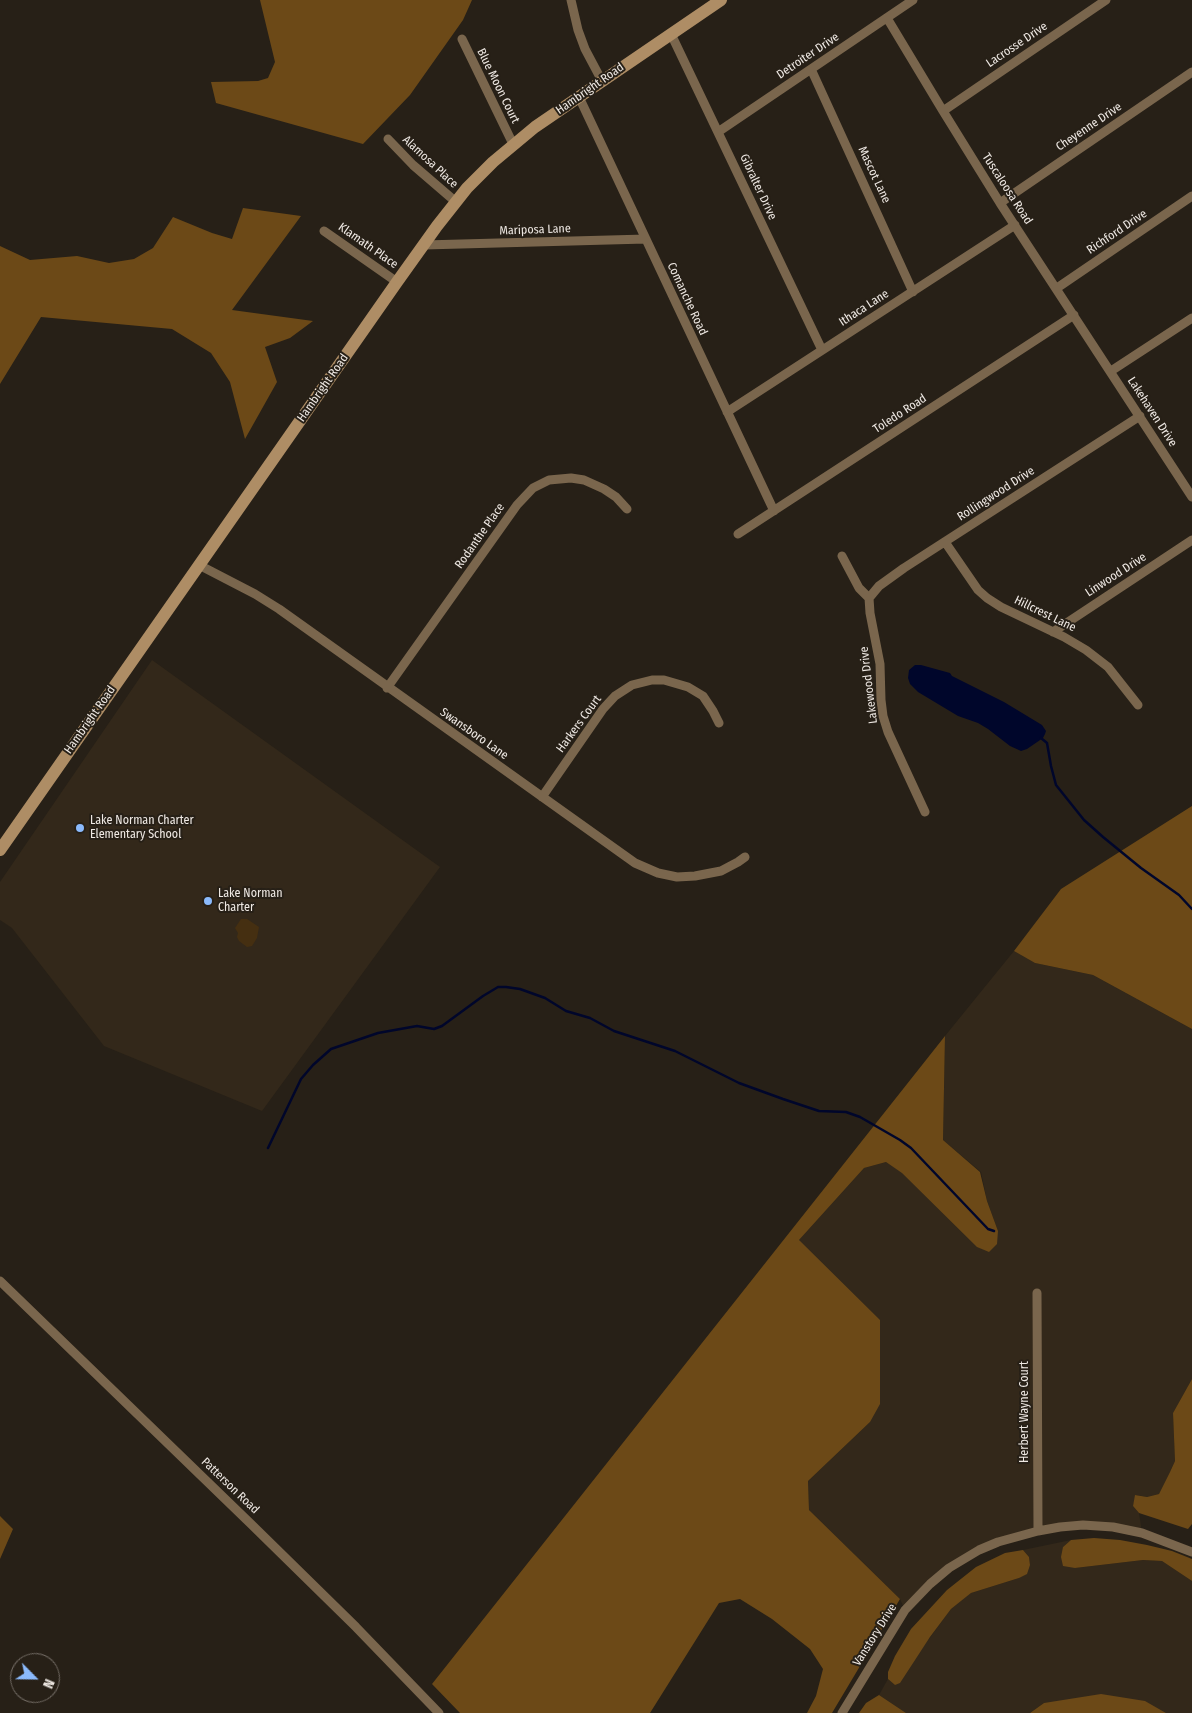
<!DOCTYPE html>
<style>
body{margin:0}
#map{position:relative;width:1192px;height:1713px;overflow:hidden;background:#272017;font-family:"Fira Sans Condensed",sans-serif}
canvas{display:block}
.north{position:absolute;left:10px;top:1653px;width:50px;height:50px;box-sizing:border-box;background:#272017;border:1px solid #777069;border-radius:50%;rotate:113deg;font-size:14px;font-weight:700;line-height:20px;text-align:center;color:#efe9e4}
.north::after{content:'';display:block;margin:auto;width:18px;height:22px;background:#8bbafc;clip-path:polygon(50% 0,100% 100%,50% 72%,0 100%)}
</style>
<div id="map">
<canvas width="1192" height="1713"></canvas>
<div class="north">N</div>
</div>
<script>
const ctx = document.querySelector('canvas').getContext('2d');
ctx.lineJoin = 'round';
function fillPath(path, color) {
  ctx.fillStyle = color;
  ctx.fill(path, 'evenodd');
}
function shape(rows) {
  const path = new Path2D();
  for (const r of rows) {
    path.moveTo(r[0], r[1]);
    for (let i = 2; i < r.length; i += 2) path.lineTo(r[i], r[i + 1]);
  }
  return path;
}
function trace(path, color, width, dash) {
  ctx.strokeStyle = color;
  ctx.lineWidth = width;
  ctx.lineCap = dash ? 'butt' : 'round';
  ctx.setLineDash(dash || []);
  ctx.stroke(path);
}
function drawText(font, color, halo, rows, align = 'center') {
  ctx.font = font + ' "Fira Sans Condensed",sans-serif';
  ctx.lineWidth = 4;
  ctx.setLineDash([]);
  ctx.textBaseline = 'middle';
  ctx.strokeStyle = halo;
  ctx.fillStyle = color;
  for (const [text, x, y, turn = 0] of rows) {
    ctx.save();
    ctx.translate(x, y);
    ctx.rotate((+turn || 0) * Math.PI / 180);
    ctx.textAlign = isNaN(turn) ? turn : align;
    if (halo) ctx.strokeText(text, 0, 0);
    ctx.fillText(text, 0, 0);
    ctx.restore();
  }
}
const built = shape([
 [152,660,440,867,262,1111,104,1046,12,928,0,920,0,882],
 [1014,951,1035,963,1093,975,1192,1029,1192,1379,1173,1413,1175,1461,1170,1472,1159,1494,1147,1497,1136,1495,1133,1506,1139,1513,1142,1533,1113,1527,1038,1531,965,1558,905,1610,900,1599,809,1510,808,1481,870,1422,799,1240,864,1168,886,1162,998,1231,987,1201,981,1172,943,1140,945,1036],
 [1071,1540,1063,1547,1075,1568,1143,1560,1162,1561,1192,1581,1192,1713,1166,1713,1144,1701,1044,1703,1030,1713,906,1713,879,1695,888,1679,895,1685,951,1609,971,1593,1019,1578,1030,1565,1029,1557,1023,1550]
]);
const green = shape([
 [241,919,247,919,259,927,257,938,252,946,247,947,239,941,237,937,238,933,235,928]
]);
const forest = shape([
 [260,0,472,0,463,20,410,95,363,144,216,103,211,82,258,81,268,78,275,62],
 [243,208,301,216,232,310,313,321,290,338,265,347,277,382,245,439,230,382,211,353,172,329,41,317,0,384,0,246,30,260,77,256,109,263,134,259,153,248,173,217,212,233,232,239],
 [1192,806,1192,1029,1093,975,1035,963,1014,951,1061,889],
 [945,1036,943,1140,980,1172,987,1201,998,1231,997,1244,989,1252,977,1247,902,1173,886,1162,864,1168,799,1240,880,1320,880,1404,870,1422,808,1481,809,1510,900,1599,832,1713,807,1713,816,1696,823,1669,810,1649,772,1619,740,1599,719,1603,650,1713,460,1713,432,1684],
 [1192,1379,1192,1524,1188,1529,1139,1513,1133,1506,1135,1495,1147,1497,1159,1494,1170,1472,1175,1461,1173,1413],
 [0,1516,13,1529,0,1559],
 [1094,1538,1120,1540,1147,1545,1172,1551,1192,1559,1192,1581,1162,1561,1143,1560,1075,1568,1063,1566,1061,1557,1063,1547,1071,1540],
 [1023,1550,1029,1557,1030,1565,1027,1574,1019,1578,971,1593,951,1609,930,1637,900,1683,895,1685,888,1679,888,1672,895,1656,911,1629,947,1590,976,1567,1005,1553],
 [1101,1694,1145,1701,1166,1713,1030,1713,1044,1703],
 [879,1695,906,1713,859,1713,866,1703]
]);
const water = shape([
 [915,665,921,665,950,673,952,676,1004,702,1042,725,1046,731,1045,734,1043,738,1027,749,1021,751,1010,746,988,729,978,723,958,716,918,692,910,684,908,678,909,670]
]);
const stream = shape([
 [1041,738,1047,743,1051,766,1056,785,1084,820,1103,837,1141,868,1179,895,1192,909],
 [268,1148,301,1079,313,1065,331,1049,378,1033,417,1026,434,1029,442,1026,483,996,498,987,506,987,520,989,545,998,566,1011,590,1018,614,1031,675,1051,739,1083,783,1099,819,1111,846,1112,860,1117,900,1140,911,1148,988,1229,994,1231]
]);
const minor = shape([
 [571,0,578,30,585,49,602,81],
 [887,18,943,111,1000,203,1192,497],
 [671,34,822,350],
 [462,39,513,144],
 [811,69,913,292],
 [579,97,774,511],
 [943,111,1106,0],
 [718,132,913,0],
 [388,139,413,165,456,202],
 [1000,203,1192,72],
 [324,231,397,282],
 [424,245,646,239],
 [1057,288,1192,196],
 [1111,371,1192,318],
 [727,412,1015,225],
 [738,534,1074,315],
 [945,542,978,590,987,598,1001,607,1064,637,1086,650,1108,667,1138,705],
 [842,556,859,588,869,598,870,613,880,664,881,700,883,716,888,732,925,812],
 [199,565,255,594,279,609,635,863,658,873,677,877,695,876,721,871,738,862,745,857],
 [869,598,879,586,904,568,1140,416],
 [1053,632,1192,540],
 [387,688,517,505,533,488,549,480,571,478,584,480,604,489,616,497,627,509],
 [542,797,603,709,615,696,632,685,652,680,664,680,688,687,703,696,713,711,719,723],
 [0,1281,251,1524,356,1627,439,1713],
 [1037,1293,1038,1531],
 [842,1713,905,1610,930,1584,949,1568,979,1550,998,1542,1038,1531,1060,1527,1083,1525,1113,1527,1142,1533,1192,1552]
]);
const secondary = shape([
 [0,850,397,282,437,226,467,188,493,162,535,127,721,0]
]);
const markers = [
 [80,828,5,"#8bbafc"],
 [208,901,5,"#8bbafc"]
];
const streetNames = [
 ["Lacrosse Drive",1017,45,-34],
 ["Detroiter Drive",808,56,-34],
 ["Blue Moon Court",498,86,64],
 ["Hambright Road",590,89,-35],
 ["Cheyenne Drive",1089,127,-34],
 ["Alamosa Place",430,162,43],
 ["Mascot Lane",874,175,65],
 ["Gibralter Drive",758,187,65],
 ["Tuscaloosa Road",1007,189,57],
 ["Mariposa Lane",535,230,-2],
 ["Richford Drive",1117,232,-34],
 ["Klamath Place",368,246,35],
 ["Comanche Road",687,299,65],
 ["Ithaca Lane",864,308,-33],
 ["Hambright Road",323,388,-55],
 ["Lakehaven Drive",1152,412,57],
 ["Toledo Road",900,414,-33],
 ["Rollingwood Drive",996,494,-33],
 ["Rodanthe Place",480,536,-55],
 ["Linwood Drive",1116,575,-33],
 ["Hillcrest Lane",1045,614,26],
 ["Lakewood Drive",869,685,-97],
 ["Hambright Road",90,720,-55],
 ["Harkers Court",579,724,-54],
 ["Swansboro Lane",474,734,35],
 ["Herbert Wayne Court",1025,1412,-90],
 ["Patterson Road",230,1486,44],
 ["Vanstory Drive",875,1635,-58]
];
const poiNames = [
 ["Lake Norman Charter",90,821],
 ["Elementary School",90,835],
 ["Lake Norman",218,894],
 ["Charter",218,908]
];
fillPath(built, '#33281a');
fillPath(green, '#452f11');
fillPath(forest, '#6c4917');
fillPath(water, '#00062b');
trace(stream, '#00062b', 2.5);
trace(minor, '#7a664d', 9);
trace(secondary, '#ae8d65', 12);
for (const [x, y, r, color] of markers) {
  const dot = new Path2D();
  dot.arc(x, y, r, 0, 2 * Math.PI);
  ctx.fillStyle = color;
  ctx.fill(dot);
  trace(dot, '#272017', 2);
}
drawText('12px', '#efe9e4', '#272017', streetNames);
drawText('12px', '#efe9e4', '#272017', poiNames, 'left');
</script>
